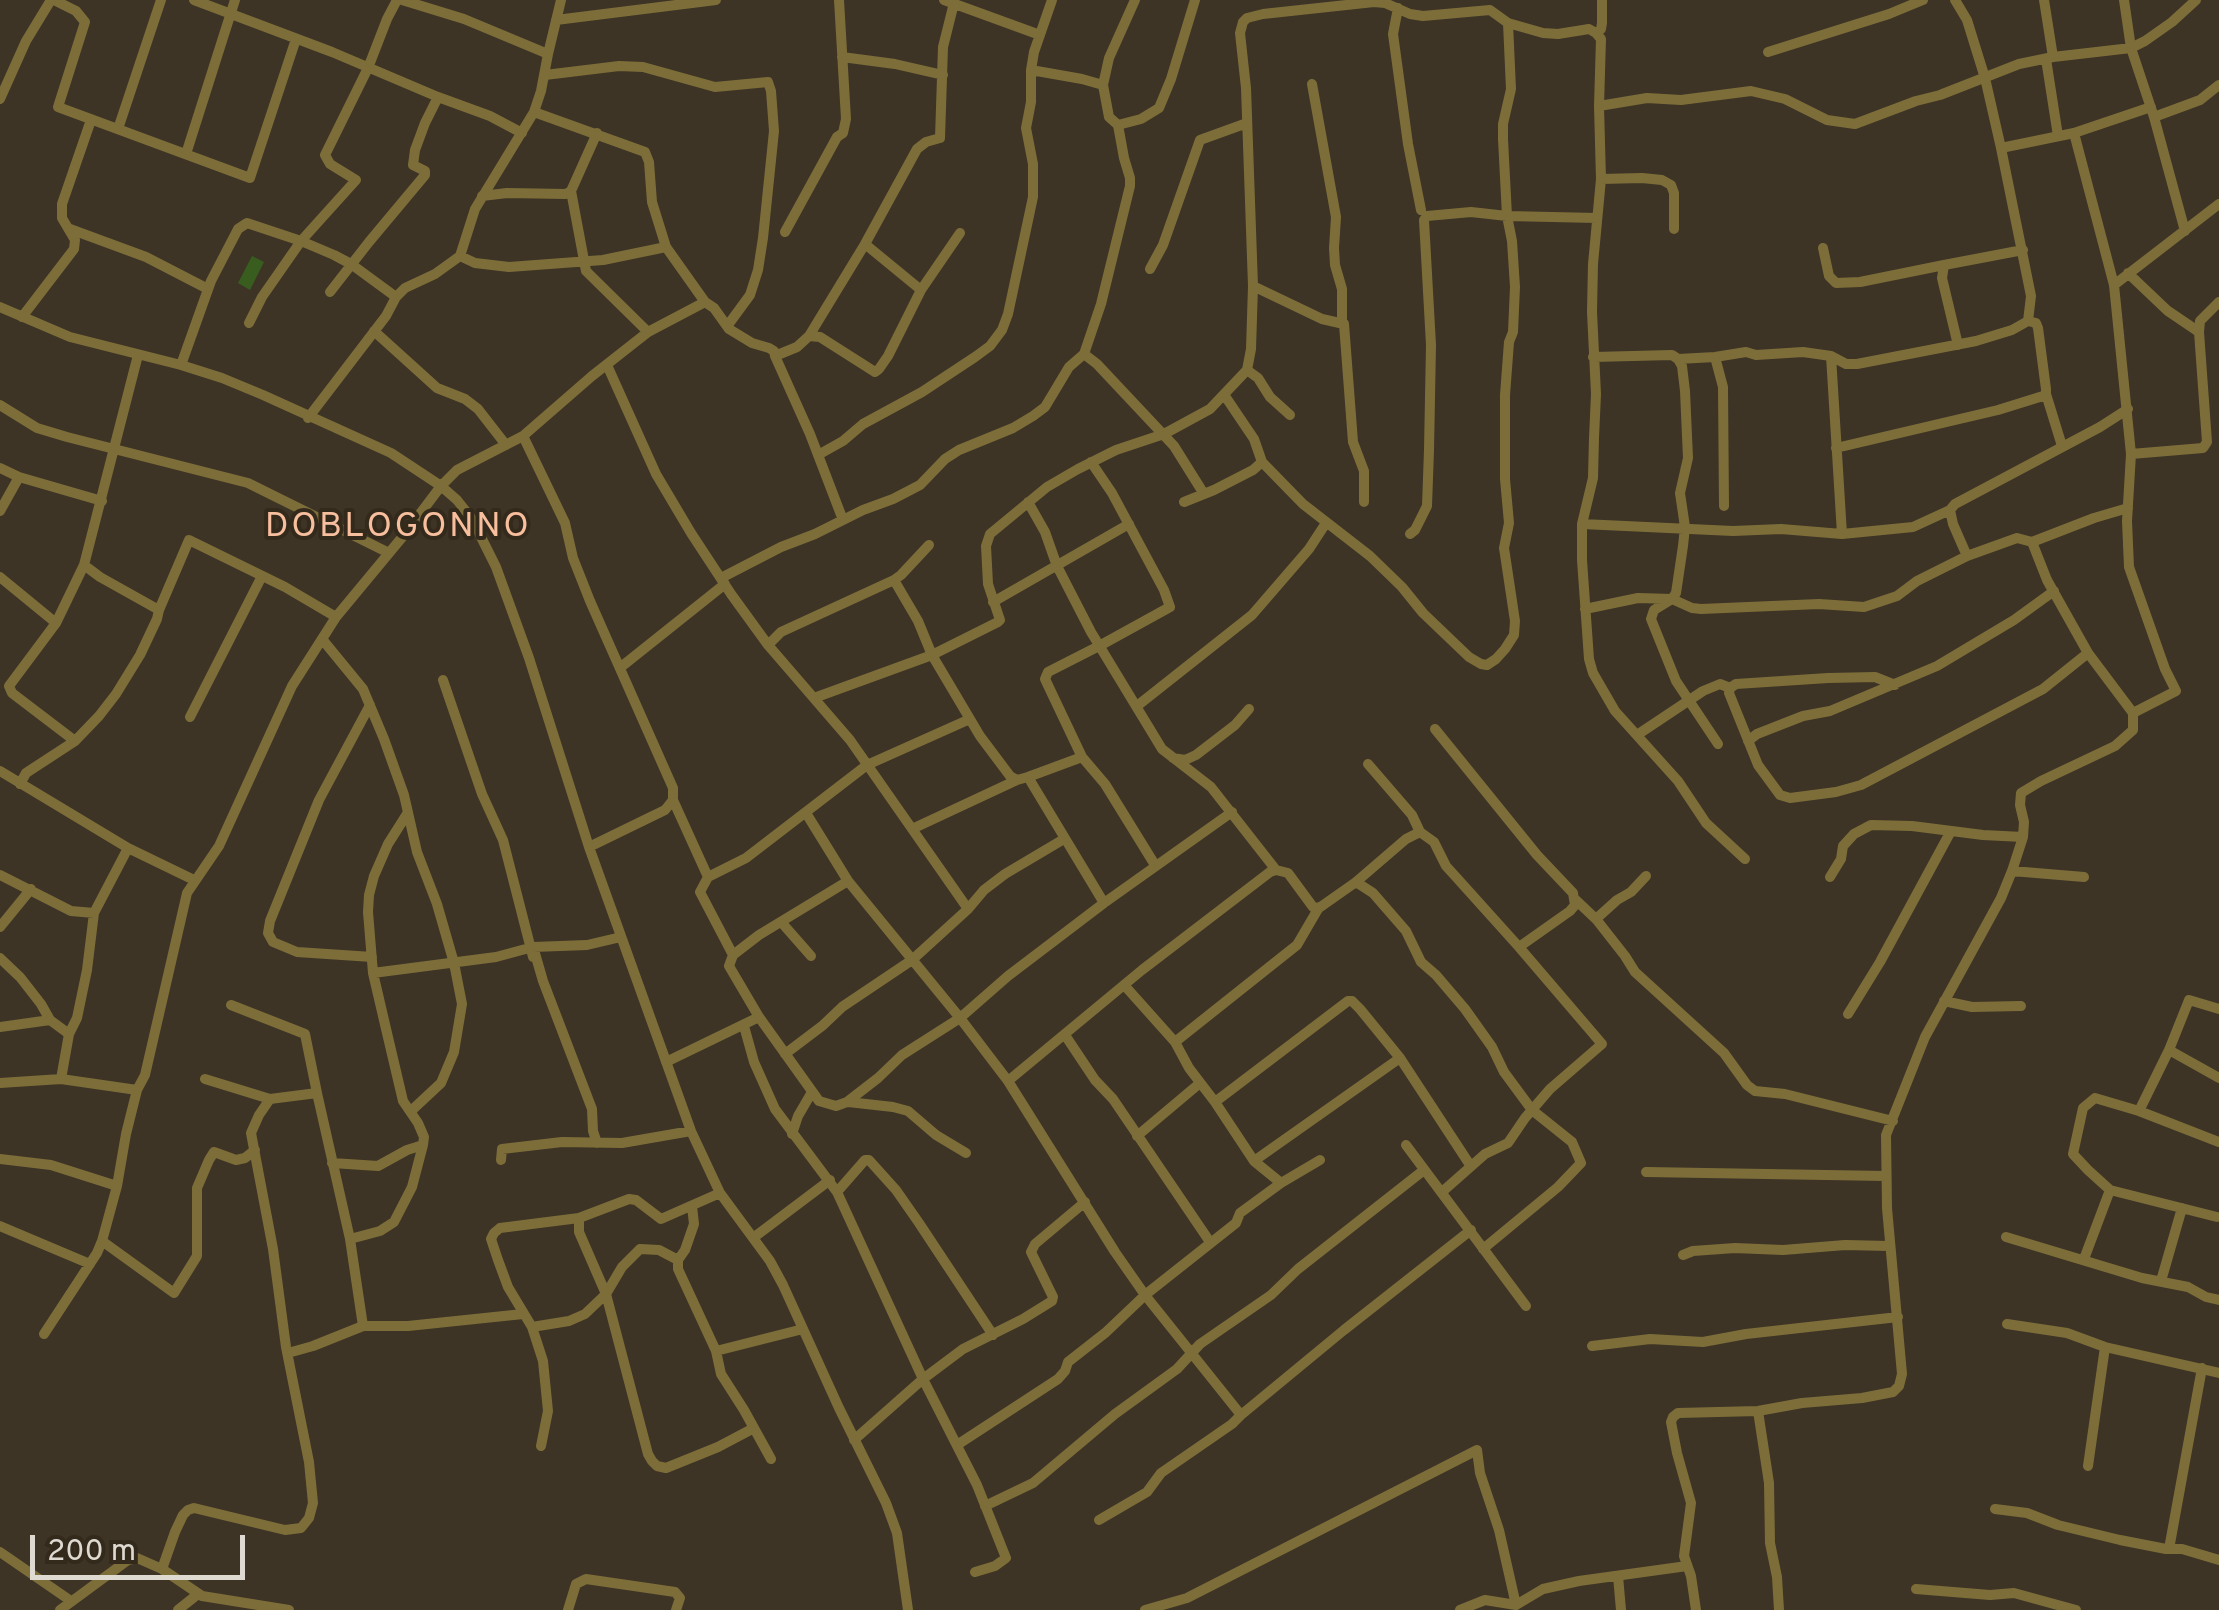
<!DOCTYPE html>
<style>
body{margin:0}
#map{position:relative;width:2219px;height:1610px;overflow:hidden;background:#3d3426;font-family:Overpass,sans-serif}
canvas{display:block}
.scale{position:absolute;left:30px;top:1535px;width:215px;height:45px;box-sizing:border-box;border:5px solid #dfdad1;border-top:0;padding-left:12px;font-size:30px;line-height:35px;white-space:nowrap;color:#dfdad1;-webkit-text-stroke:8px #332a1c;paint-order:stroke}
</style>
<div id="map">
<canvas width="2219" height="1610"></canvas>
<div class="scale">200 m</div>
</div>
<script>
const ctx = document.querySelector('canvas').getContext('2d');
ctx.lineJoin = 'round';
function fillPath(path, color) {
  ctx.fillStyle = color;
  ctx.fill(path, 'evenodd');
}
function shape(rows) {
  const path = new Path2D();
  for (const r of rows) {
    path.moveTo(r[0], r[1]);
    for (let i = 2; i < r.length; i += 2) path.lineTo(r[i], r[i + 1]);
  }
  return path;
}
function trace(path, color, width, dash) {
  ctx.strokeStyle = color;
  ctx.lineWidth = width;
  ctx.lineCap = dash ? 'butt' : 'round';
  ctx.setLineDash(dash || []);
  ctx.stroke(path);
}
function drawText(font, color, halo, rows, align = 'center') {
  ctx.font = font + ' Overpass,sans-serif';
  ctx.lineWidth = 8;
  ctx.setLineDash([]);
  ctx.textBaseline = 'middle';
  ctx.strokeStyle = halo;
  ctx.fillStyle = color;
  for (const [text, x, y, turn = 0] of rows) {
    ctx.save();
    ctx.translate(x, y);
    ctx.rotate((+turn || 0) * Math.PI / 180);
    ctx.textAlign = isNaN(turn) ? turn : align;
    if (halo) ctx.strokeText(text, 0, 0);
    ctx.fillText(text, 0, 0);
    ctx.restore();
  }
}
const green = shape([
 [252,256,264,262,250,290,238,283]
]);
const minor = shape([
 [54,0,76,11,85,22,58,107,250,178,296,39],
 [194,0,332,52,438,97,490,116,522,133],
 [402,0,464,19,548,54],
 [944,0,1040,35],
 [2044,0,2053,57],
 [2124,0,2131,48,2154,117,2185,231],
 [1398,8,1393,34,1408,144,1421,210],
 [556,20,716,0],
 [1596,33,1601,29,1602,23,1602,0],
 [1768,52,1889,14,1923,0],
 [842,57,895,64,943,75],
 [2046,59,2058,136],
 [1031,70,1082,79,1103,85],
 [545,75,619,66,643,67,715,87,768,82,771,91,774,131,763,238,758,270,750,295,728,325],
 [1312,84,1336,217,1334,248,1335,265,1342,289,1342,322],
 [0,99,26,41,51,0],
 [1599,106,1647,98,1681,100,1751,91,1785,99,1827,120,1855,124,1916,101,1940,95,2019,64,2053,57,2131,48,2145,41,2172,22,2196,0],
 [534,112,645,152,649,162,652,202,666,247,705,302],
 [2154,117,2200,100,2219,85],
 [1118,125,1141,119,1159,108,1171,79,1195,0],
 [118,129,161,0],
 [2074,133,2114,285],
 [2001,148,2074,133,2151,107],
 [186,154,235,0],
 [1601,179,1642,178,1662,180,1671,185,1674,193,1674,229],
 [571,191,586,271,648,332],
 [482,196,507,193,566,194,571,191,597,133],
 [70,229,146,257,208,289],
 [785,232,837,137,843,133,846,119,839,0],
 [865,244,921,290],
 [1823,248,1829,276,1836,283,1860,282,1944,265],
 [460,256,475,263,509,267,603,260,666,247],
 [1150,269,1163,245,1200,140,1247,123],
 [2128,273,2168,311,2199,332],
 [1253,286,1322,319,1344,324,1353,442,1364,471,1364,502],
 [330,292,369,242,425,175,425,171,413,165,415,150,425,123,438,97],
 [0,307,70,337,181,365,222,378,263,395,391,453,441,486,457,500,472,519,496,567,529,658,589,847,691,1131,720,1193,770,1261,783,1285,839,1408,886,1503,897,1533,908,1610],
 [22,317,74,249,75,240,62,218,62,204,91,120],
 [249,323,262,297,301,241,356,180,330,164,325,155,368,68,387,19,397,0],
 [374,331,437,388,465,399,478,409,506,445],
 [809,336,865,244,917,149,926,142,940,138,943,47,954,3],
 [1958,345,1942,278,1944,265,2023,250],
 [1084,354,1097,364,1174,446,1204,494],
 [775,356,810,434,843,520],
 [1831,356,1842,534],
 [1593,357,1672,355,1678,359,1682,366,1685,391,1688,458,1680,493,1685,527,1683,546,1676,593,1672,599,1654,610,1651,619,1676,681,1718,744],
 [1715,357,1723,387,1724,506],
 [1678,359,1715,357,1746,352,1756,355,1803,352,1831,356,1846,364,1857,364,1976,341,2012,330,2028,321,2031,296,2001,148,1985,78,1967,20,1955,0],
 [181,365,211,281,238,229,247,223,301,241,334,255,351,264,396,297],
 [607,365,656,474,691,533,731,594,768,645,850,740,968,909],
 [1247,370,1258,378,1270,397,1290,415],
 [2046,394,2062,446],
 [0,405,37,428,67,437,248,483,389,553],
 [308,418,386,316,396,297,405,288,435,274,460,256,475,209,534,112,541,91,548,54,561,0],
 [523,436,565,523,573,558,590,601,673,788,673,800,665,810,589,847],
 [1836,448,1998,410,2043,396,2046,394,2046,389,2038,328,2036,323,2028,321],
 [2131,454,2203,448,2207,442,2199,332,2200,321,2219,302],
 [818,455,843,441,863,424,922,392,975,357,990,346,1002,330,1008,314,1033,197,1033,164,1026,128,1031,102,1031,70,1034,52,1052,0],
 [1091,462,1112,493,1164,590,1170,607,1101,645,1048,672,1045,679,1082,757,1105,784,1155,865],
 [1262,462,1303,504,1370,556,1402,587,1423,613,1469,657,1481,664,1487,665,1496,659,1505,649,1514,635,1515,621,1504,548,1509,523,1505,479,1505,395,1509,342,1513,332,1515,287,1512,241,1507,216,1503,139,1503,124,1511,89,1508,23],
 [0,468,19,477,102,501],
 [1028,502,1045,532,1057,566,1091,632,1162,749,1211,787,1276,870],
 [1184,502,1214,490,1253,470,1262,462,1254,439,1225,396],
 [0,511,19,477],
 [1582,524,1733,531,1781,529,1842,534,1913,527,1950,510],
 [1410,534,1415,530,1427,506,1429,450,1431,345,1424,220,1427,216,1471,212,1507,216,1597,218],
 [1967,556,1953,524,1950,510,1955,504,2100,427,2128,409],
 [0,577,56,623],
 [721,578,781,547,815,534,863,510,893,499,920,485,945,459,959,450,1013,428,1033,416,1045,407,1069,367,1084,354,1101,304,1130,186,1130,178,1124,158,1118,125,1109,117,1103,85,1109,58,1135,0],
 [894,580,918,621,932,655,980,736,1010,776,1017,780,1028,777,1104,903],
 [993,602,1129,524],
 [1585,609,1638,598,1672,599,1692,608,1701,609,1819,604,1864,607,1897,596,1917,581,1967,556,2017,538,2032,542,2094,518,2128,508],
 [159,610,189,540,285,587,336,617],
 [322,639,363,689,384,739,404,795,417,852,437,904,454,963,462,1004,454,1052,441,1083,411,1111],
 [768,645,781,632,894,580,901,575,929,545],
 [621,667,725,584],
 [443,680,482,794,503,840,533,957],
 [1895,685,1875,677,1828,678,1736,684,1730,688,1729,693,1758,765,1780,795,1790,798,1836,792,1861,785,2043,689,2088,653],
 [814,698,932,655,998,622,1000,620,988,584,986,546,990,534,1047,487,1078,469,1116,450,1164,434,1210,409,1247,370,1251,349,1253,286,1246,88,1240,33,1243,22,1247,18,1263,14,1374,2,1385,3,1410,14,1423,16,1490,10,1508,23,1543,33,1558,34,1589,29,1596,33,1601,39,1599,106,1601,179,1593,264,1592,312,1596,394,1594,438,1593,478,1582,524,1582,560,1589,659,1593,673,1615,711,1678,781,1706,823,1745,859],
 [370,705,319,800,270,921,268,933,273,942,297,952,372,957],
 [1137,706,1252,615,1309,549,1326,523],
 [2133,713,2176,691,2165,669,2129,567,2127,521,2131,454,2114,285,2219,204],
 [190,717,262,576],
 [1435,729,1537,855,1573,893,1575,905,1570,911,1519,947],
 [1637,735,1703,691,1720,684,1730,688],
 [75,741,12,693,9,686,56,623,84,565,138,355],
 [1748,741,1757,734,1803,716,1830,711,1937,666,2014,620,2054,591],
 [1173,758,1185,760,1196,755,1235,725,1249,709],
 [1368,764,1412,815,1420,832,1434,842,1446,866,1456,877,1519,947,1602,1044,1550,1089,1525,1118,1508,1143,1485,1154,1442,1192],
 [0,771,128,848,194,880],
 [1028,777,1082,757],
 [20,784,26,773,75,741,99,716,116,694,140,655,157,619,159,610,100,577,84,565],
 [673,800,708,877],
 [806,813,848,881,960,1018,1008,1081,1115,1252,1145,1295,1241,1415,1232,1424,1161,1473,1147,1492,1099,1520],
 [912,829,1017,780],
 [2012,871,2084,877],
 [0,875,71,911,94,913,128,848],
 [1830,877,1841,859,1843,846,1854,834,1871,825,1912,826,1983,835,2023,837],
 [848,881,759,935,733,955,729,966,759,1017,819,1101,836,1106,847,1102,878,1078,902,1055,960,1018,1008,976,1104,903,1232,812],
 [1356,882,1373,893,1406,931,1421,962,1436,975,1465,1009,1492,1047,1504,1072,1532,1110,1572,1142,1581,1163,1558,1187,1483,1249],
 [1576,900,1596,919,1625,956,1635,972,1724,1053,1747,1085,1755,1091,1785,1094,1893,1121],
 [1596,919,1617,900,1631,892,1646,876],
 [782,923,811,956],
 [0,927,31,889],
 [534,950,543,981,592,1109,593,1131,597,1143],
 [733,955,700,892,708,877,746,858,867,765,970,719],
 [0,958,20,977,41,1004,50,1020,69,1034],
 [373,973,496,957,533,947,587,945,621,937],
 [1125,986,1175,1042,1189,1068,1215,1102,1254,1161,1281,1183],
 [1944,1001,1972,1007,2021,1006],
 [231,1005,305,1034,317,1093],
 [1848,1014,1880,962,1951,831],
 [744,1026,754,1062,775,1109,837,1192,923,1379,977,1485,1006,1558,995,1566,975,1572],
 [0,1027,50,1020],
 [1065,1035,1095,1080,1113,1099,1210,1242],
 [1175,1042,1297,945,1318,909],
 [2169,1050,2219,1078],
 [785,1054,822,1026,842,1007,912,960,968,909,984,890,1005,874,1064,839],
 [666,1062,759,1017],
 [61,1079,69,1034,77,1018,87,970,94,913],
 [205,1079,270,1099],
 [1008,1081,1142,970,1270,872,1276,870,1288,873,1313,907,1319,908,1356,882,1406,839,1420,832],
 [0,1083,61,1079,137,1090],
 [848,1102,893,1107,908,1111,936,1135,966,1153],
 [1215,1102,1348,1001,1352,1001,1360,1009,1400,1058],
 [2139,1111,2169,1050,2189,1000,2219,1009],
 [792,1134,798,1116,812,1092],
 [1137,1136,1200,1083],
 [1406,1145,1526,1306],
 [0,1159,51,1165,117,1186],
 [501,1160,502,1149,562,1142,622,1143,691,1131],
 [1254,1161,1400,1058,1470,1165],
 [332,1163,378,1166,407,1150,423,1145],
 [1646,1172,1886,1176],
 [2110,1190,2088,1170,2073,1154,2083,1108,2095,1098,2139,1111,2219,1142],
 [837,1192,865,1160,869,1160,896,1190,919,1223,993,1335],
 [692,1206,694,1224,685,1250,678,1260,678,1269,716,1351,721,1374,744,1410,771,1459],
 [579,1218,579,1232,606,1294,648,1454,652,1461,657,1466,666,1468,718,1447,754,1428],
 [0,1226,90,1264],
 [2006,1237,2142,1278,2188,1287,2206,1297,2219,1300],
 [753,1238,830,1180],
 [350,1239,380,1231,394,1222,412,1187,423,1145,424,1137,418,1123,403,1101,387,1033,373,973,368,912,369,895,374,876,388,844,407,814],
 [102,1241,174,1293,197,1256,197,1188,209,1160,214,1152,236,1160,245,1158,255,1150],
 [1683,1255,1693,1251,1735,1248,1783,1250,1845,1245,1889,1246],
 [2084,1259,2110,1190,2217,1217],
 [2161,1281,2182,1208],
 [2007,1324,2067,1333,2105,1347,2219,1373],
 [532,1327,569,1321,585,1314,606,1294,622,1267,640,1249,659,1250,678,1260],
 [44,1334,97,1253,102,1241,117,1186,126,1134,137,1090,145,1075,187,893,219,846,292,686,336,617,404,535,441,486,457,470,523,436,592,376,648,332,705,302,714,308,729,329,752,343,769,348,774,351,775,356,797,347,809,336,820,337,875,372,879,369,888,356,921,290,960,233],
 [1592,1346,1650,1339,1703,1342,1746,1334,1898,1317],
 [716,1351,803,1329],
 [288,1353,313,1346,363,1326,408,1326,523,1314],
 [1758,1411,1769,1483,1770,1543,1777,1577,1779,1610],
 [1241,1415,1344,1330,1471,1230],
 [854,1440,923,1379,963,1349,1023,1319,1052,1301,1053,1297,1031,1252,1035,1244,1085,1202],
 [957,1445,1058,1379,1065,1371,1068,1362,1105,1333,1145,1295,1236,1223,1240,1213,1281,1183,1320,1160],
 [541,1446,548,1411,543,1361,532,1327,508,1287,498,1260,491,1239,494,1233,500,1228,579,1218,629,1199,636,1200,661,1219,720,1193],
 [2088,1466,2105,1347],
 [985,1506,1033,1483,1115,1414,1177,1369,1200,1344,1271,1295,1298,1269,1424,1170],
 [1995,1509,2027,1513,2058,1525,2120,1540,2166,1549,2182,1549,2219,1560],
 [2169,1549,2202,1368],
 [0,1552,71,1601],
 [162,1569,175,1532,183,1515,188,1510,194,1508,285,1530,301,1528,309,1518,313,1503,309,1462,286,1347,273,1249,251,1133,259,1115,270,1099,317,1093,350,1239,363,1326],
 [1618,1576,1621,1610],
 [1916,1589,1990,1595,2014,1593,2076,1610],
 [60,1610,128,1560,137,1558,162,1569,202,1596,289,1610],
 [178,1610,198,1594],
 [568,1610,576,1584,586,1579,675,1592,680,1598,676,1610],
 [1145,1610,1187,1598,1477,1450,1480,1473,1499,1530,1516,1605],
 [1460,1610,1485,1600,1516,1605,1543,1589,1579,1581,1687,1566],
 [1696,1610,1691,1576,1684,1556,1691,1503,1677,1453,1671,1422,1673,1417,1678,1413,1758,1411,1802,1403,1862,1398,1893,1392,1899,1386,1902,1374,1887,1208,1886,1135,1925,1037,2001,898,2012,871,2023,837,2024,822,2020,805,2021,793,2041,781,2115,746,2133,730,2133,713,2088,653,2047,580,2032,542]
]);
const quarterNames = [
 ["DOBLOGONNO",398,529]
];
fillPath(green, '#395d1f');
trace(minor, '#7d6e39', 10);
ctx.letterSpacing = '2.5px';
drawText('35px', '#f8bf9e', '#332a1c', quarterNames);
ctx.letterSpacing = '0px';
</script>
